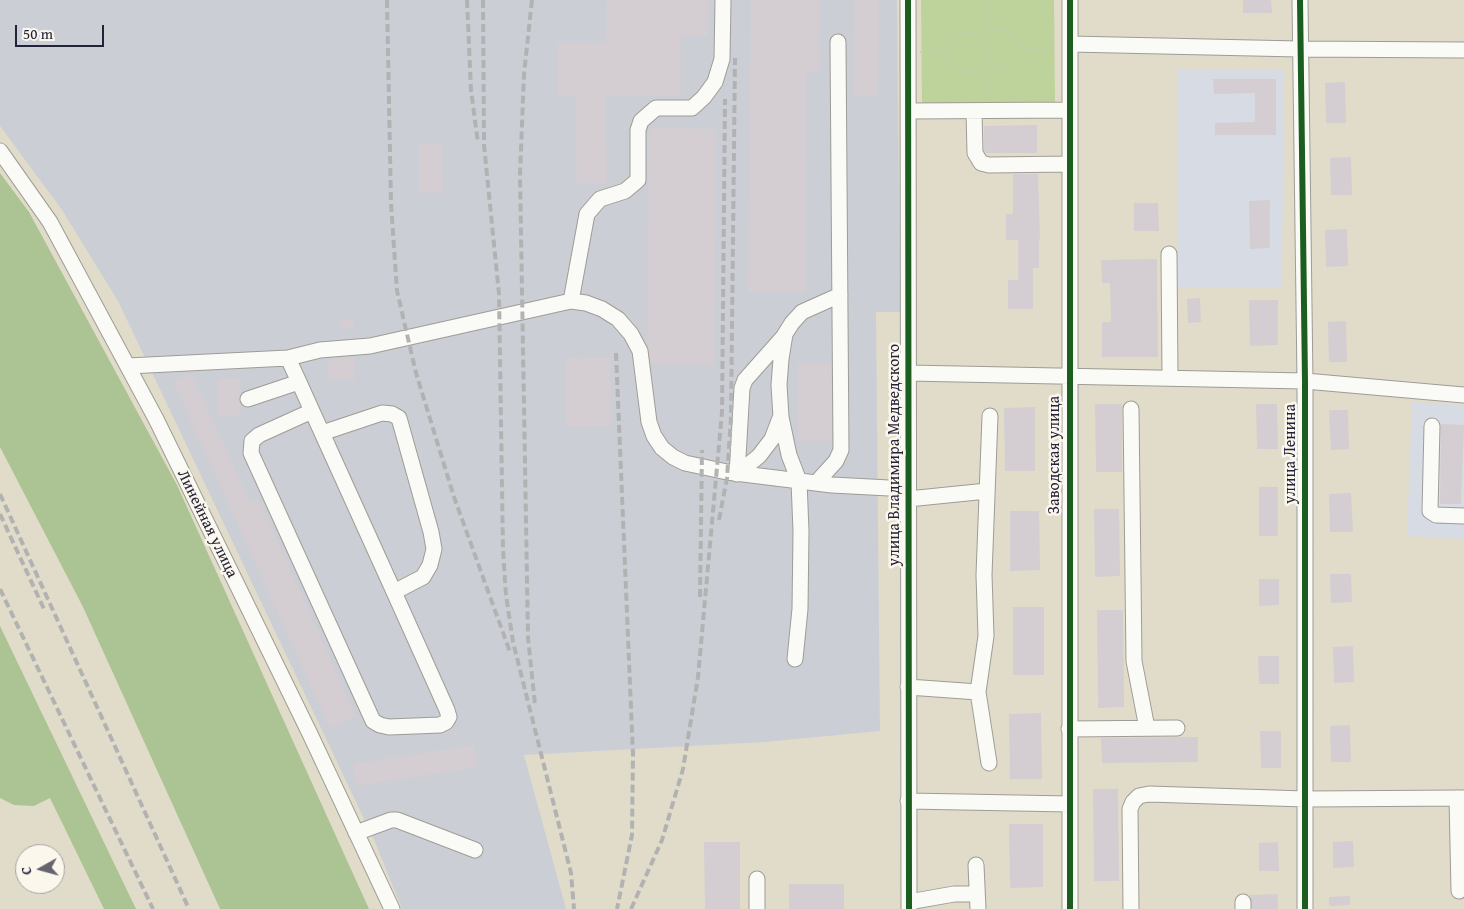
<!DOCTYPE html>
<meta charset="utf-8">
<style>
body{margin:0}
#map{position:relative;width:1464px;height:909px;overflow:hidden;background:#e1dcca;font-family:"Gentium Book Plus",serif}
canvas{display:block}
.north{position:absolute;left:15px;top:844px;width:50px;height:50px;box-sizing:border-box;background:#fbf7ec;border:1px solid #a4a2a5;border-radius:50%;rotate:263deg;font-size:14px;font-weight:700;line-height:20px;text-align:center;color:#22223b}
.north::after{content:'';display:block;margin:auto;width:18px;height:22px;background:#65636d;clip-path:polygon(50% 0,100% 100%,50% 72%,0 100%)}
.scale{position:absolute;left:15px;top:25px;width:89px;height:22px;box-sizing:border-box;border:2px solid #22223b;border-top:0;padding-left:6px;font-size:15px;line-height:18px;white-space:nowrap;color:#22223b;-webkit-text-stroke:4px #fbf7ec;paint-order:stroke}
</style>
<div id="map">
<canvas width="1464" height="909"></canvas>
<div class="north">С</div>
<div class="scale">50 m</div>
</div>
<script>
const ctx = document.querySelector('canvas').getContext('2d');
ctx.lineJoin = 'round';
function fillPath(path, color) {
  ctx.fillStyle = color;
  ctx.fill(path, 'evenodd');
}
function shape(rows) {
  const path = new Path2D();
  for (const r of rows) {
    path.moveTo(r[0], r[1]);
    for (let i = 2; i < r.length; i += 2) path.lineTo(r[i], r[i + 1]);
  }
  return path;
}
function trace(path, color, width, dash) {
  ctx.strokeStyle = color;
  ctx.lineWidth = width;
  ctx.lineCap = dash ? 'butt' : 'round';
  ctx.setLineDash(dash || []);
  ctx.stroke(path);
}
function drawText(font, color, halo, rows, align = 'center') {
  ctx.font = font + ' "Gentium Book Plus",serif';
  ctx.lineWidth = 5;
  ctx.setLineDash([]);
  ctx.textBaseline = 'middle';
  ctx.strokeStyle = halo;
  ctx.fillStyle = color;
  for (const [text, x, y, turn = 0] of rows) {
    ctx.save();
    ctx.translate(x, y);
    ctx.rotate((+turn || 0) * Math.PI / 180);
    ctx.textAlign = isNaN(turn) ? turn : align;
    if (halo) ctx.strokeText(text, 0, 0);
    ctx.fillText(text, 0, 0);
    ctx.restore();
  }
}
const built = shape([
 [1178,69,1284,70,1282,288,1177,287],
 [1412,402,1464,405,1464,539,1407,536]
]);
const industrial = shape([
 [0,0,897,0,900,312,876,312,880,731,765,742,524,755,566,909,402,909,375,842,118,301,62,210,0,126]
]);
const green = shape([
 [921,0,1054,0,1055,103,922,105]
]);
const forest = shape([
 [0,173,29,212,177,485,369,909,220,909,83,607,0,447],
 [0,626,136,909,104,909,50,798,34,806,14,805,0,798]
]);
const building = shape([
 [607,0,709,0,708,36,681,36,680,96,605,96,607,184,577,184,575,95,557,95,558,43,606,43],
 [751,0,820,0,819,73,807,73,805,291,748,291],
 [855,0,879,0,878,96,854,96],
 [1243,0,1271,0,1272,13,1243,13],
 [1213,79,1276,79,1276,135,1215,135,1215,123,1255,122,1255,93,1214,94],
 [1345,82,1346,123,1326,123,1325,83],
 [1037,125,1037,153,986,153,984,150,984,126],
 [649,128,716,129,714,365,651,364,647,344],
 [419,143,442,143,443,193,419,193],
 [1351,157,1352,195,1331,195,1330,158],
 [1013,174,1038,174,1040,239,1039,239,1039,268,1033,268,1033,309,1008,309,1008,280,1018,280,1018,240,1006,240,1006,214,1013,214],
 [1270,200,1270,248,1250,249,1249,201],
 [1134,203,1158,203,1159,231,1134,231],
 [1347,229,1348,266,1326,267,1325,230],
 [1157,259,1158,357,1102,357,1102,322,1111,322,1110,283,1102,283,1101,260],
 [1200,298,1201,322,1188,323,1187,299],
 [1249,300,1278,300,1278,345,1250,346],
 [340,319,353,320,353,329,339,329],
 [1346,321,1347,362,1329,362,1328,322],
 [355,357,354,380,328,379,329,359],
 [610,358,612,426,566,427,565,359],
 [798,364,831,364,832,441,797,441],
 [191,373,250,502,258,498,356,716,330,728,173,381],
 [240,378,241,416,218,417,218,379],
 [1095,404,1122,404,1122,472,1096,472],
 [1256,404,1277,404,1278,449,1257,449],
 [1035,407,1035,471,1005,471,1004,408],
 [1329,410,1348,410,1349,449,1331,450],
 [1441,424,1464,425,1461,504,1440,504],
 [1259,487,1278,487,1278,536,1259,536],
 [1351,493,1353,532,1330,532,1329,494],
 [1094,509,1119,509,1120,576,1095,577],
 [1010,511,1039,511,1040,570,1010,571],
 [1330,574,1351,574,1352,602,1331,603],
 [1259,579,1279,579,1279,605,1259,606],
 [1013,607,1044,607,1044,675,1013,675],
 [1097,610,1123,610,1124,707,1098,708],
 [1353,646,1354,682,1334,683,1333,647],
 [1258,656,1279,656,1279,684,1259,684],
 [1041,713,1042,779,1010,779,1009,714],
 [1350,725,1351,762,1331,762,1330,726],
 [1260,731,1281,731,1281,768,1261,768],
 [1198,737,1198,762,1102,763,1101,738],
 [474,745,478,767,357,786,353,764],
 [1093,789,1118,789,1119,881,1094,881],
 [1009,824,1043,824,1043,887,1010,888],
 [1353,841,1354,867,1333,868,1333,842],
 [704,842,740,842,740,909,705,909],
 [1278,842,1279,871,1259,871,1259,843],
 [789,884,844,884,844,909,789,909],
 [1278,894,1278,909,1252,909,1250,895],
 [1350,896,1350,905,1329,906,1329,897]
]);
const path = shape([
 [986,0,987,98],
 [948,51,950,60,962,70,1008,68,1015,64,1021,49],
 [920,52,948,51,950,42,961,32,1007,31,1015,35,1021,49,1056,48]
]);
const minor = shape([
 [908,0,909,909],
 [1070,0,1070,909],
 [1300,0,1305,381,1305,909],
 [1070,44,1299,49,1464,50],
 [908,111,1070,110],
 [974,111,975,153,981,163,989,165,1070,164],
 [0,151,50,222,156,419,310,734,392,909],
 [1169,254,1170,377],
 [571,301,587,214,600,199,625,191,638,180,638,130,641,121,656,108,692,108,704,97,715,82,722,59,723,0],
 [288,358,320,350,370,346,571,301,586,303,602,309,618,319,631,334,640,351,649,422,654,436,662,448,673,457,685,463,727,472,832,485,908,489],
 [128,366,288,358,299,382,312,411,322,433,394,592,447,710,449,717,446,722,440,725,389,727,380,725,373,721,251,453,252,441,259,435,312,411],
 [908,373,1305,381,1464,395],
 [248,399,299,382],
 [1131,409,1134,661,1147,728],
 [780,418,772,439,759,456,737,474,742,388,745,380,785,335],
 [1432,426,1430,511,1436,515,1464,516],
 [322,433,382,413,392,414,399,418,431,532,434,549,430,565,423,577,394,592],
 [816,483,836,461,841,450,838,42],
 [908,499,987,491],
 [795,659,800,609,801,531,799,481,789,455,781,417,779,385,781,359,785,334,792,323,802,312,840,295],
 [908,687,978,692,986,636,984,575,990,416],
 [978,692,989,763],
 [1069,729,1177,728],
 [1457,798,1459,891],
 [908,801,1070,804],
 [356,833,391,820,397,820,475,850],
 [976,865,978,909],
 [757,879,757,909],
 [909,902,954,894,977,894],
 [1243,902,1243,909],
 [1131,909,1130,809,1133,802,1139,796,1149,794,1305,799,1464,798]
]);
const rail = shape([
 [387,0,391,203,397,291,416,373,454,497,510,652],
 [467,0,471,90,478,143],
 [483,0,484,145,499,294,503,550,506,595,513,642,571,873,574,909],
 [532,0,524,74,520,175,528,637,535,705],
 [616,353,633,755,632,835,617,909],
 [0,494,189,909],
 [0,514,44,609],
 [719,520,727,478,731,417,735,58],
 [0,589,153,909],
 [700,597,702,450],
 [631,909,662,840,683,769,698,677,722,412,725,99]
]);
const cycleway = shape([
 [908,0,909,909],
 [1070,0,1070,909],
 [1300,0,1305,381,1305,909]
]);
const streetNames = [
 ["улица Ленина",1291,454,-90],
 ["улица Владимира Медведского",895,455,-90],
 ["Заводская улица",1055,455,-90],
 ["Линейная улица",207,524,64]
];
fillPath(built, '#d7dbe4');
fillPath(industrial, '#cbcfd5');
fillPath(green, '#bed29b');
fillPath(forest, '#acc393');
fillPath(building, '#d4cdd2');
trace(minor, '#9e9c94', 17);
trace(path, '#c7c6c3', 2, [1, 4]);
trace(minor, '#fafaf7', 15);
trace(rail, '#b2b2b2', 4, [8, 4]);
trace(cycleway, '#1b5e20', 6);
drawText('16px', '#22223b', '#fbf7ec', streetNames);
</script>
